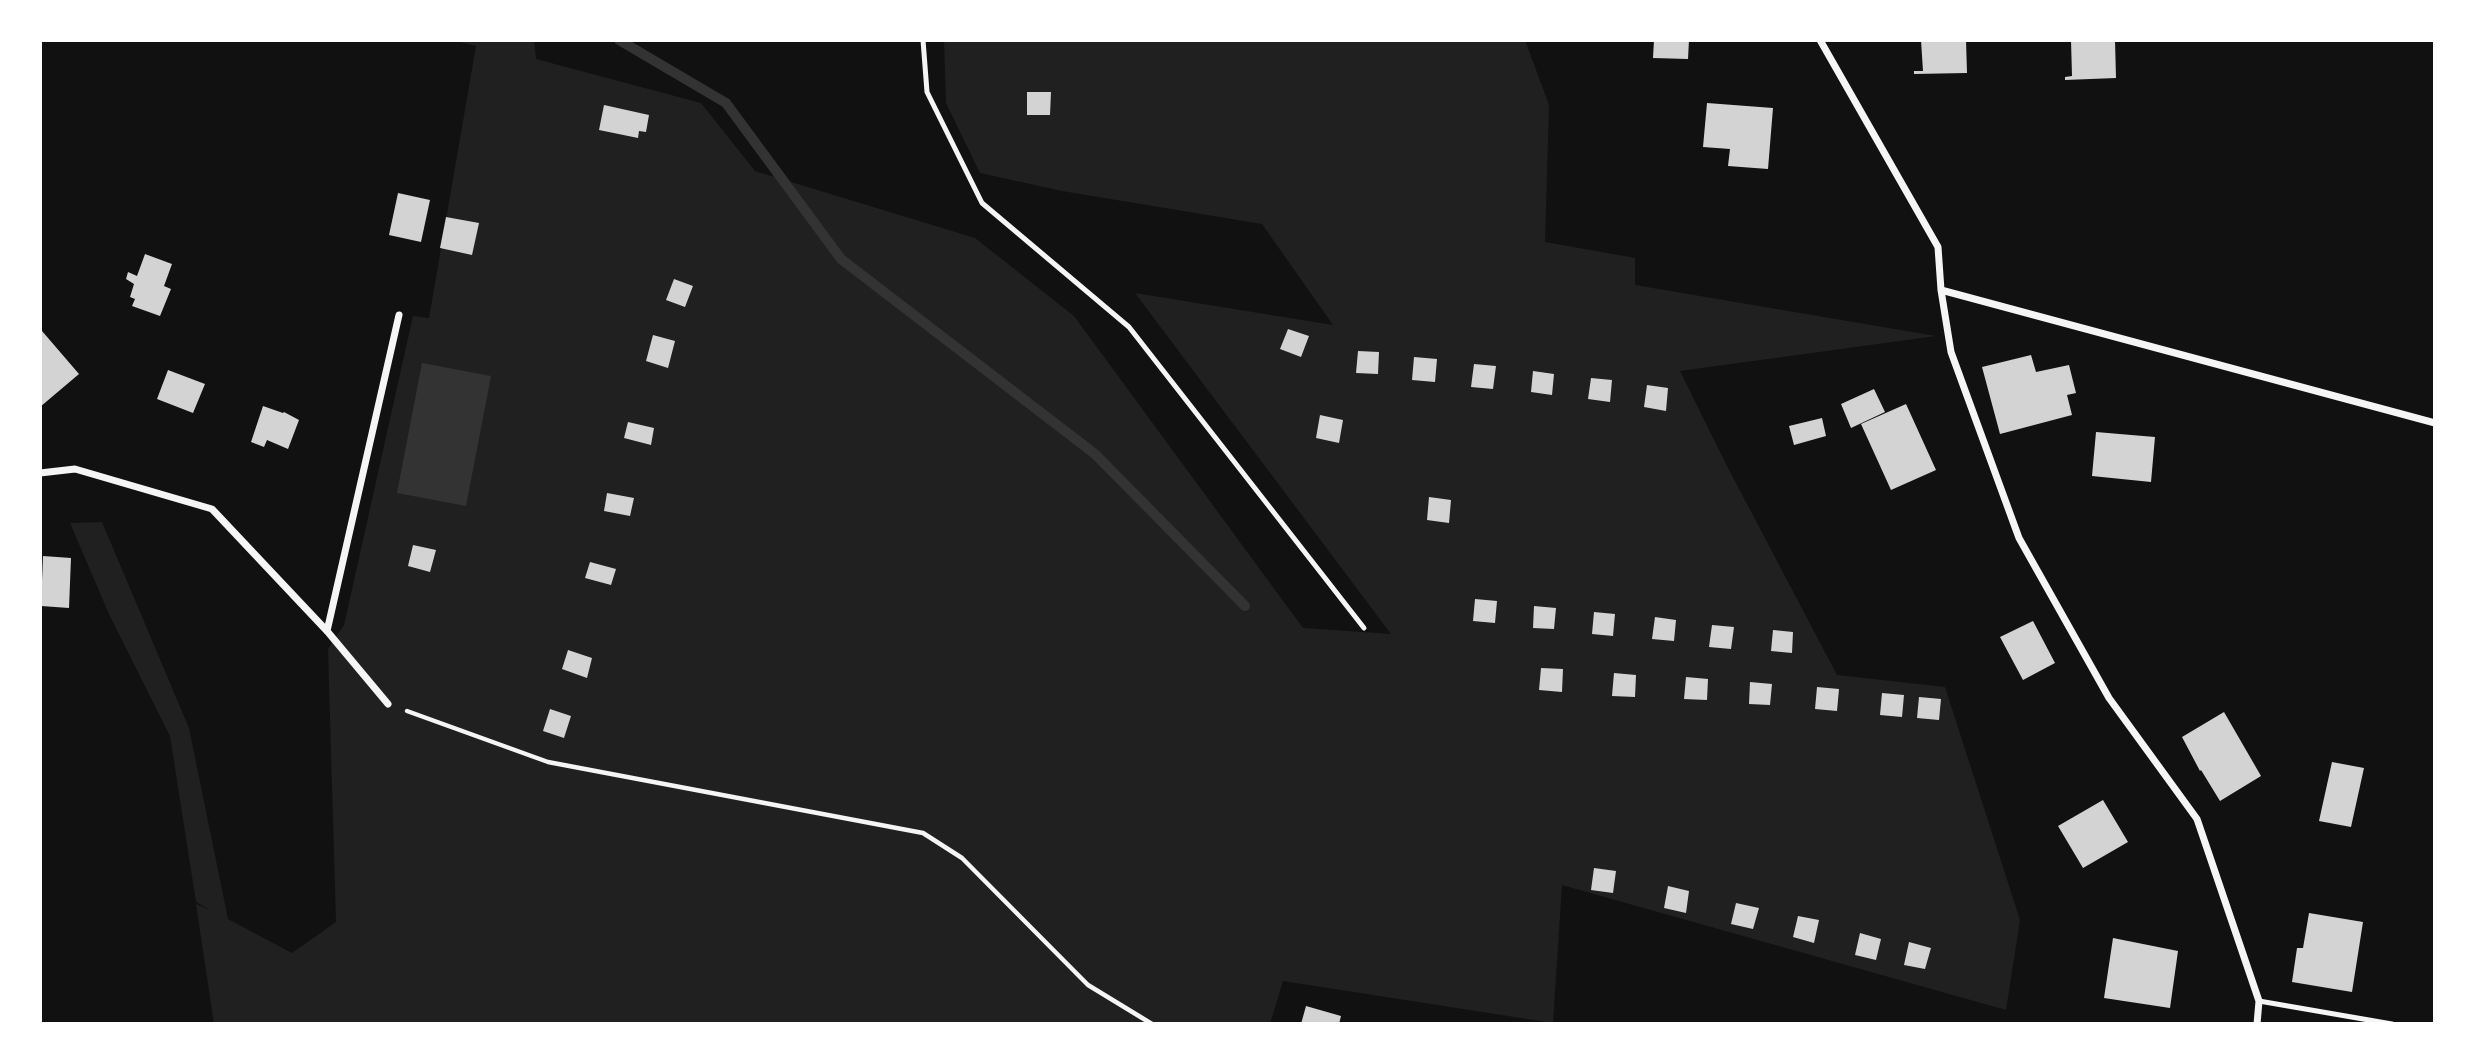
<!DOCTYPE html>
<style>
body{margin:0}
#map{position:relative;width:2475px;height:1064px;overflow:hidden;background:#111;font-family:Merriweather,serif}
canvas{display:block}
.frame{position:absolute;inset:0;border:42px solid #fff;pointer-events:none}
</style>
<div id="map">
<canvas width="2475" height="1064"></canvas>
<div class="frame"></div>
</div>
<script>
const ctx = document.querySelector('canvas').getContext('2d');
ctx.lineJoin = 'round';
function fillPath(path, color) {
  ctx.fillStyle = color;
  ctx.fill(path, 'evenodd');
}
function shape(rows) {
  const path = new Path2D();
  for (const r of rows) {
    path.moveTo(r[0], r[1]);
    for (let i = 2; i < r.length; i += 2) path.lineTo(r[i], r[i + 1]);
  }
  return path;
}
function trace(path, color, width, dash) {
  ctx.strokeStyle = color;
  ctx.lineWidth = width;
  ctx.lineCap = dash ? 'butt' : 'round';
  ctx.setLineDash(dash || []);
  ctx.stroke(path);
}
const green = shape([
 [452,40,534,40,536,59,701,103,755,171,975,238,1074,316,1303,628,1391,634,1135,293,1333,325,1262,224,1062,191,980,173,946,103,944,40,1525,40,1549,105,1545,242,1635,258,1635,285,1936,336,1680,371,1727,466,1837,675,1945,687,2020,920,2006,1010,1562,885,1553,1023,1283,981,1270,1024,214,1024,196,904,210,910,196,902,170,736,109,614,70,523,102,522,189,728,228,919,292,953,336,922,328,649,344,625,413,316,429,318,476,46]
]);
const water = shape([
 [422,363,491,376,466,506,397,493]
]);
const stream = shape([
 [619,40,726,103,841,259,1095,454,1245,606]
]);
const building = shape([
 [1654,40,1689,40,1688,59,1653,58],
 [1921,40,1966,40,1967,73,1914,74,1914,71,1923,71],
 [2071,40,2115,40,2116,78,2065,80,2065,77,2072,76],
 [1027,92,1051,92,1050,115,1027,115],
 [1707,103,1773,108,1768,169,1728,166,1730,149,1703,147],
 [604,105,649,115,646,132,639,131,638,138,599,130],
 [398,193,430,200,421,242,389,235],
 [446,217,479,223,472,255,440,248],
 [145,254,172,264,164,286,171,289,160,316,132,306,135,299,130,297,134,284,126,279,128,272,137,276],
 [674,279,693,286,685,307,666,300],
 [1288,329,1309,336,1301,357,1280,349],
 [42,331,79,374,40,407,40,333],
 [653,335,675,341,668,368,646,361],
 [1358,351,1379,352,1378,374,1356,373],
 [2031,355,2036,372,2069,365,2076,393,2067,395,2072,415,2000,434,1982,367],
 [1414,357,1437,359,1435,382,1412,380],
 [1474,364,1496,366,1493,389,1471,387],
 [168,370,205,384,193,413,157,399],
 [1533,371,1554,374,1552,395,1531,392],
 [1591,378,1612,380,1610,402,1588,399],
 [1647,385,1668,388,1666,411,1644,407],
 [1874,389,1885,412,1851,428,1841,404],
 [1906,404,1936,470,1891,490,1861,424],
 [263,406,283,413,284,412,299,420,288,449,267,440,264,447,251,442],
 [1320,415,1343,420,1339,443,1316,438],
 [1822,418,1826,436,1794,445,1789,426],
 [628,422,654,428,651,445,624,438],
 [2096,432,2155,437,2151,482,2092,476],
 [607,493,634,498,630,516,604,511],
 [1429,497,1451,500,1449,523,1427,520],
 [413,545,436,550,430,572,408,566],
 [43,556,71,558,69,608,41,606],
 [590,562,616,569,611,585,585,578],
 [1475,599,1497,601,1495,623,1473,621],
 [1534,606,1556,608,1554,629,1533,628],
 [1594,612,1615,614,1613,636,1592,634],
 [1655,617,1676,620,1674,641,1652,639],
 [2033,621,2055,663,2023,680,2000,637],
 [1712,625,1734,627,1731,649,1709,647],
 [1773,630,1793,632,1792,653,1771,651],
 [568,650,592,658,587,678,562,669],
 [1541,668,1563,669,1562,692,1539,690],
 [1614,673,1636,675,1635,697,1612,696],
 [1686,677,1708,679,1707,700,1684,699],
 [1750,682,1772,684,1770,705,1749,704],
 [1817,687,1839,689,1837,711,1815,709],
 [1882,693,1904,695,1902,717,1880,715],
 [1919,697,1941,699,1939,720,1917,718],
 [550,709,571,716,564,738,543,731],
 [2224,712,2261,776,2220,801,2201,770,2200,771,2182,737],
 [2332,762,2364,768,2351,827,2319,821],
 [2103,800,2128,842,2083,868,2058,826],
 [1594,868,1616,871,1613,893,1591,890],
 [1668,886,1689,891,1686,913,1664,908],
 [1736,903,1759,908,1753,929,1731,924],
 [2309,913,2363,922,2352,992,2292,982,2297,948,2303,948],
 [1798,916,1819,920,1814,943,1793,937],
 [1860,933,1881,939,1876,960,1855,955],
 [2113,938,2178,951,2170,1008,2104,998],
 [1909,942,1931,948,1925,969,1904,965],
 [1306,1006,1341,1016,1339,1024,1301,1024]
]);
const path = shape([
 [407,711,548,762,923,833,962,858,1088,985,1152,1024]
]);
const service = shape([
 [923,40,927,92,982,203,1129,327,1364,628],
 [2259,1001,2392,1024]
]);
const minor = shape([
 [1820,40,1938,247,1941,290,1951,352,2019,538,2109,698,2197,819,2259,1001,2257,1024],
 [1941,290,2435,423],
 [40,473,75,469,212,509,327,631,388,704],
 [327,631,399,315]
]);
fillPath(green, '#202020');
fillPath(water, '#333');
trace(stream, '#333', 10);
fillPath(building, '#d3d3d3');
trace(path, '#f5f5f5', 4.5);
trace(service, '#f5f5f5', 5);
trace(minor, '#f5f5f5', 7);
</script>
